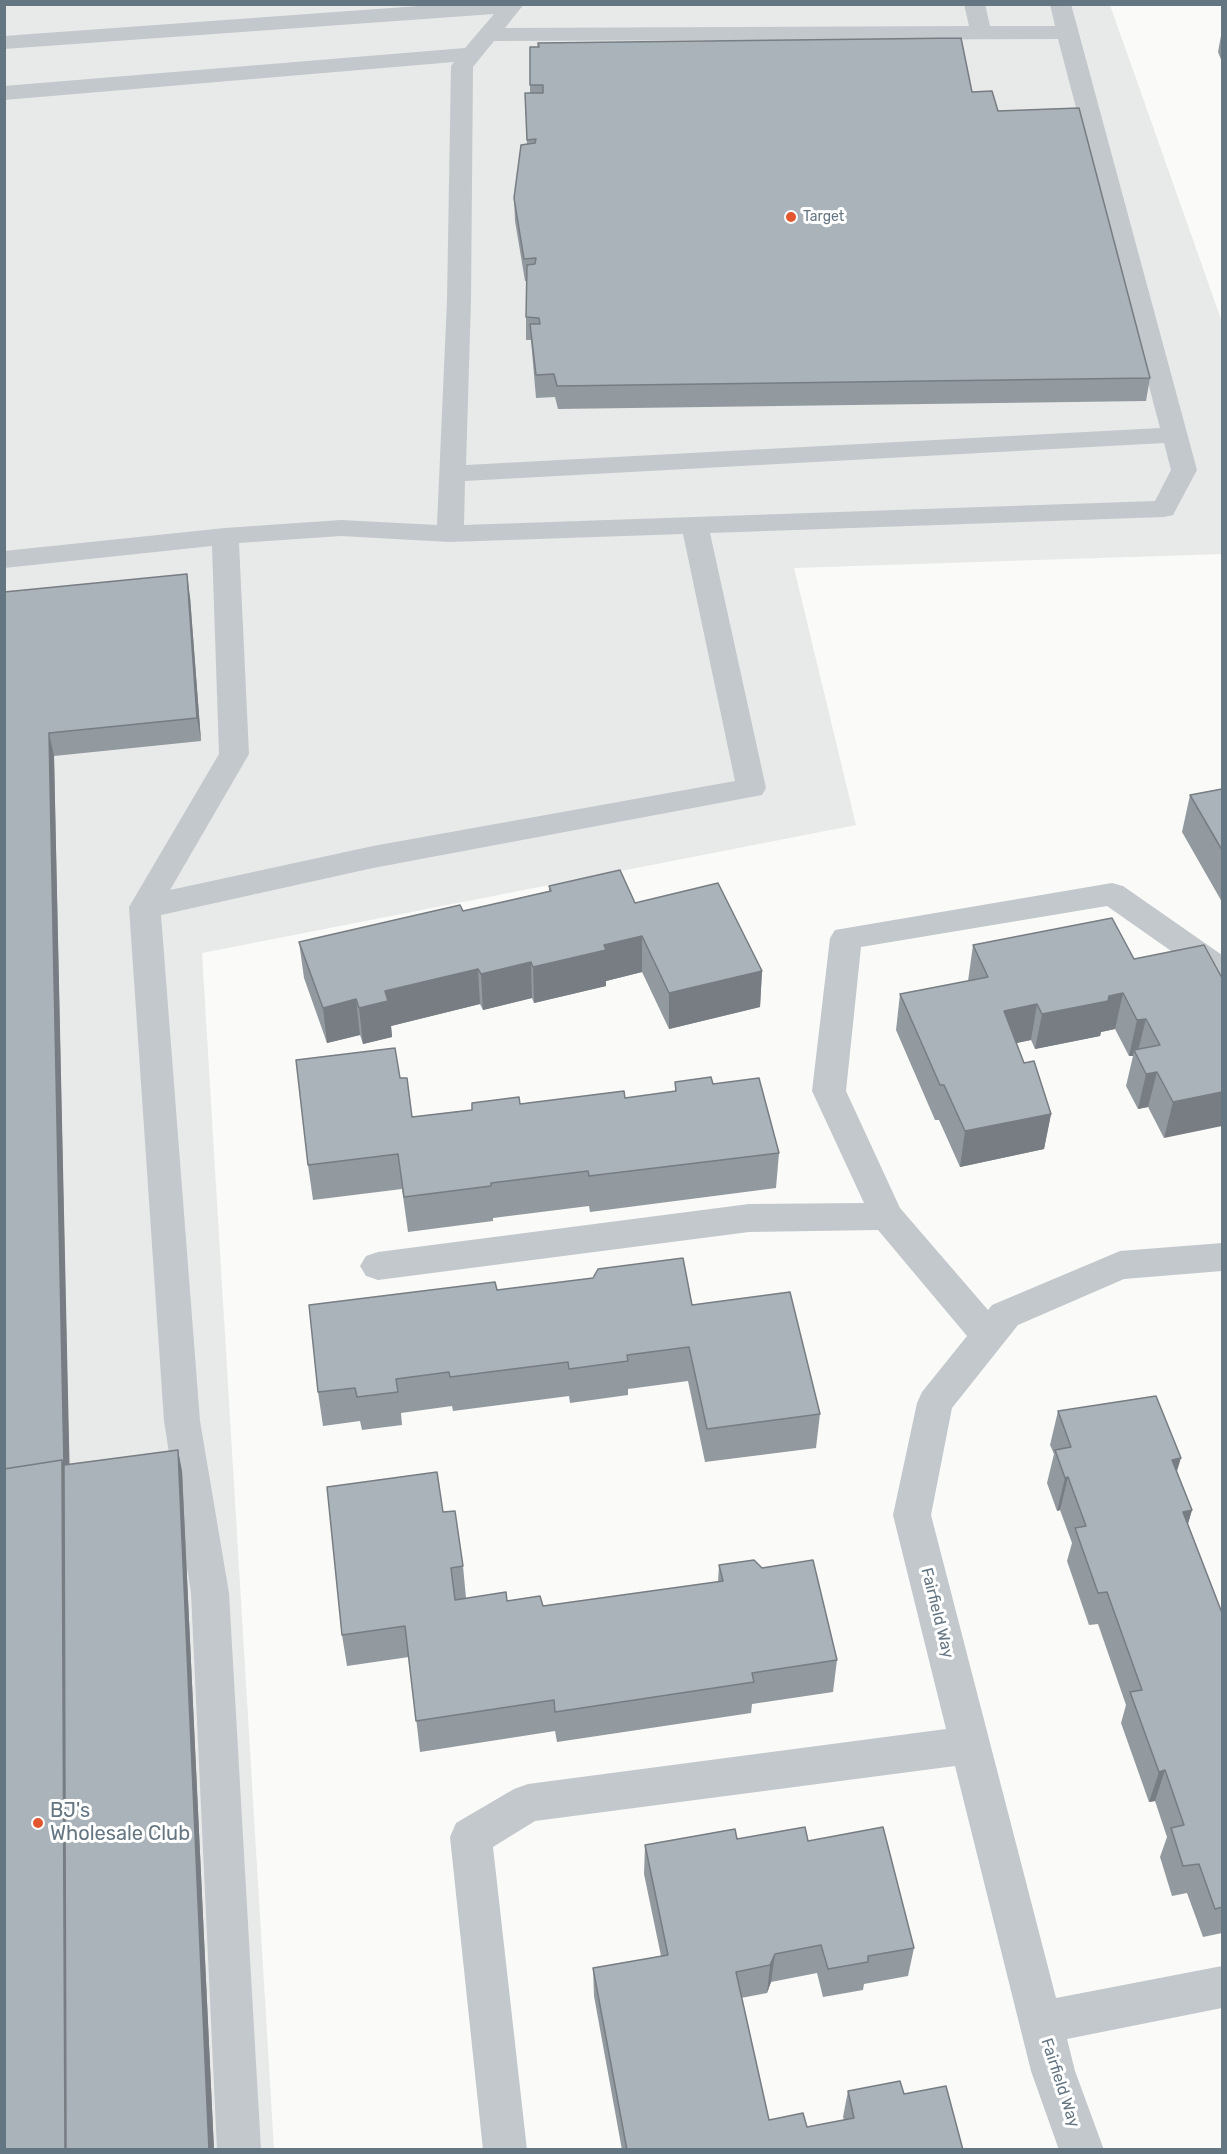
<!DOCTYPE html>
<style>
body{margin:0}
#map{position:relative;width:1227px;height:2154px;overflow:hidden;background:#fafaf8;font-family:Rubik,sans-serif}
canvas{display:block}
.frame{position:absolute;inset:0;border:6px solid #657683;pointer-events:none}
</style>
<div id="map">
<canvas width="1227" height="2154"></canvas>
<div class="frame"></div>
</div>
<script>
const ctx = document.querySelector('canvas').getContext('2d');
ctx.lineJoin = 'round';
function fillPath(path, color) {
  ctx.fillStyle = color;
  ctx.fill(path, 'evenodd');
}
function shape(rows) {
  const path = new Path2D();
  for (const r of rows) {
    path.moveTo(r[0], r[1]);
    for (let i = 2; i < r.length; i += 2) path.lineTo(r[i], r[i + 1]);
  }
  return path;
}
function trace(path, color, width, dash) {
  ctx.strokeStyle = color;
  ctx.lineWidth = width;
  ctx.lineCap = dash ? 'butt' : 'round';
  ctx.setLineDash(dash || []);
  ctx.stroke(path);
}
function drawText(font, color, halo, rows, align = 'center') {
  ctx.font = font + ' Rubik,sans-serif';
  ctx.lineWidth = 6;
  ctx.setLineDash([]);
  ctx.textBaseline = 'middle';
  ctx.strokeStyle = halo;
  ctx.fillStyle = color;
  for (const [text, x, y, turn = 0] of rows) {
    ctx.save();
    ctx.translate(x, y);
    ctx.rotate((+turn || 0) * Math.PI / 180);
    ctx.textAlign = isNaN(turn) ? turn : align;
    if (halo) ctx.strokeText(text, 0, 0);
    ctx.fillText(text, 0, 0);
    ctx.restore();
  }
}
const built = shape([
 [5,5,1110,5,1222,322,1222,554,794,568,856,825,202,953,274,2149,5,2150]
]);
const minor = shape([
 [446,4,524,4,505,28,969,26,964,4,985,4,990,26,1055,26,1050,4,1071,4,1197,470,1173,515,1164,517,710,533,766,788,762,795,373,868,161,915,200,1421,229,1593,261,2150,217,2150,191,1593,164,1421,129,907,219,754,212,546,4,568,4,551,225,528,341,520,437,525,447,300,451,66,454,62,4,100,4,86,465,48,494,14,4,49,4,36,446,4],
 [1058,39,1160,428,466,465,471,300,473,67,494,41,1058,39],
 [1164,443,1171,470,1155,501,464,525,465,481,1164,443],
 [683,534,735,781,373,846,170,890,249,754,239,543,341,536,450,542,683,534],
 [1112,883,1123,886,1222,955,1222,982,1211,979,1107,906,861,947,846,1091,900,1208,988,1310,992,1305,1120,1251,1222,1243,1222,1271,1124,1279,1018,1325,952,1408,931,1515,1056,1998,1222,1966,1222,2008,1067,2039,1075,2071,1104,2150,1059,2150,1031,2071,955,1766,535,1821,493,1847,527,2150,483,2150,450,1837,456,1823,514,1789,528,1784,946,1729,893,1515,917,1403,922,1392,967,1336,878,1230,749,1232,378,1280,366,1276,360,1266,366,1256,378,1252,749,1204,864,1203,812,1091,830,938,835,930,1112,883]
]);
const wall = shape([
 [1222,30,1222,62,1218,52],
 [538,43,972,92,998,111,1150,378,1146,401,558,409,555,397,536,398,531,340,526,340,526,317,527,281,525,281,515,221,514,198,527,144,525,93,530,93,530,85],
 [4,592,190,597,201,741,54,756,69,1464,182,1471,214,2150,4,2150],
 [1222,789,1222,902,1182,832,1190,795],
 [549,886,635,903,762,971,760,1007,669,1029,642,972,606,981,606,986,534,1003,532,998,483,1010,480,1004,391,1026,392,1037,363,1044,360,1035,327,1043,304,978,299,942,463,911,549,891],
 [973,945,1134,959,1222,978,1164,1138,1148,1107,1138,1109,1126,1086,1133,1056,1129,1056,1115,1029,1101,1032,1100,1036,1035,1049,1031,1040,1016,1043,1024,1063,1051,1114,1044,1149,960,1167,939,1120,935,1120,896,1030,900,994,968,981],
 [400,1078,412,1117,520,1104,625,1098,675,1092,675,1082,713,1084,779,1153,776,1188,590,1212,589,1206,493,1218,493,1221,408,1232,402,1189,313,1200,308,1165],
 [497,1290,692,1305,820,1414,816,1448,705,1462,688,1381,628,1389,628,1395,570,1403,569,1396,453,1411,452,1406,401,1413,402,1425,362,1430,360,1421,323,1426,318,1392],
 [1058,1411,1177,1471,1192,1510,1188,1524,1222,1613,1222,1933,1203,1937,1187,1893,1172,1896,1160,1857,1167,1837,1155,1801,1149,1802,1121,1723,1126,1705,1098,1624,1089,1625,1067,1561,1072,1543,1060,1510,1057,1511,1047,1483,1054,1454,1050,1445],
 [443,1512,463,1566,466,1598,507,1601,543,1606,718,1582,719,1565,837,1660,833,1692,752,1704,751,1713,557,1742,555,1731,420,1752,409,1657,347,1666,342,1635],
 [737,1839,808,1841,914,1948,908,1976,864,1984,863,1990,823,1997,817,1973,771,1982,767,1993,741,1998,769,2120,807,2127,844,2120,843,2117,848,2091,904,2094,963,2150,622,2150,594,1996,593,1968,661,1956,644,1874,645,1845]
]);
const shadedWall = shape([
 [187,574,190,597,201,741,197,718],
 [49,733,54,756,70,1486,74,2150,65,2150],
 [642,936,642,972,606,981,606,986,534,1003,533,967,604,945],
 [531,962,532,998,483,1010,481,974],
 [478,969,480,1004,391,1026,392,1037,363,1044,359,1008,385,991],
 [762,971,760,1007,669,1029,669,993],
 [1123,993,1115,1029,1101,1032,1100,1036,1035,1049,1042,1014],
 [356,999,360,1035,327,1043,323,1008],
 [1037,1004,1031,1040,998,1047,1004,1011],
 [1146,1019,1137,1055,1134,1050,1133,1056,1129,1056,1137,1020],
 [1157,1072,1148,1107,1138,1109,1146,1074],
 [1222,1092,1222,1126,1164,1138,1173,1102],
 [1051,1114,1044,1149,960,1167,965,1131],
 [178,1450,182,1471,214,2150,209,2150],
 [1181,1458,1171,1491,1172,1460],
 [1068,1477,1060,1510,1057,1511,1065,1478],
 [1192,1510,1182,1543,1183,1512],
 [1165,1770,1155,1801,1149,1802,1159,1772],
 [775,1954,771,1982,767,1993,770,1965]
]);
const building = shape([
 [961,38,972,92,992,91,998,111,1079,108,1150,378,557,386,554,374,536,375,530,324,540,324,539,318,526,317,527,265,535,264,536,258,524,259,514,198,521,145,535,143,536,139,527,140,525,93,543,93,543,85,530,85,530,47,539,47,538,43,961,38],
 [187,574,197,718,49,733,64,1465,62,1460,4,1469,4,592,187,574],
 [1222,789,1222,850,1190,795,1222,789],
 [620,870,635,903,718,883,762,971,669,993,642,936,604,945,606,950,533,967,531,962,481,974,478,969,385,991,388,1001,359,1008,356,999,323,1008,299,942,460,905,463,911,551,891,549,886,620,870],
 [1112,918,1134,959,1204,945,1222,978,1222,1092,1173,1102,1157,1072,1146,1074,1134,1050,1160,1045,1146,1019,1137,1020,1123,993,1109,996,1108,1001,1042,1014,1037,1004,1004,1011,1024,1063,1034,1061,1051,1114,965,1131,944,1085,940,1085,900,994,988,977,973,945,1112,918],
 [395,1048,400,1078,407,1078,412,1117,472,1110,472,1103,519,1097,520,1104,624,1091,625,1098,676,1091,675,1082,711,1077,713,1084,759,1078,779,1153,589,1176,588,1171,491,1183,491,1186,404,1197,398,1154,308,1165,296,1060,395,1048],
 [683,1258,692,1305,790,1292,820,1414,707,1429,689,1347,627,1355,628,1361,569,1369,568,1362,450,1377,449,1372,396,1379,398,1392,357,1397,355,1388,318,1392,309,1305,495,1282,497,1290,593,1278,598,1269,683,1258],
 [1156,1396,1181,1458,1172,1460,1192,1510,1183,1512,1222,1613,1222,1907,1215,1909,1199,1864,1183,1866,1171,1828,1184,1825,1165,1770,1159,1772,1130,1692,1142,1690,1107,1592,1098,1593,1075,1528,1086,1526,1068,1477,1065,1478,1055,1450,1071,1447,1058,1411,1156,1396],
 [178,1450,209,2150,66,2150,64,1465,178,1450],
 [62,1460,65,2150,4,2150,4,1469,62,1460],
 [437,1472,443,1512,455,1511,463,1566,451,1568,455,1600,506,1592,507,1601,540,1596,543,1606,723,1581,719,1565,754,1560,762,1568,813,1560,837,1660,752,1673,754,1682,555,1712,554,1700,416,1721,405,1626,342,1635,327,1487,437,1472],
 [805,1827,808,1841,883,1827,914,1948,868,1956,868,1962,828,1969,821,1945,775,1954,770,1965,736,1972,769,2120,803,2113,807,2127,854,2118,848,2091,900,2081,904,2094,946,2086,963,2150,627,2150,593,1968,668,1955,645,1845,735,1829,737,1839,805,1827]
]);
const markers = [
 [791,217,6,"#e4572e"],
 [38,1823,6,"#e4572e"]
];
const farPoinames = [
 ["Target",803,217]
];
const streetNames = [
 ["Fairfield Way",937,1613,76],
 ["Fairfield Way",1060,2083,72]
];
const nearPoinames = [
 ["BJ's",50,1811],
 ["Wholesale Club",50,1834]
];
fillPath(built, '#e8e9e9');
fillPath(minor, '#c3c8cc');
fillPath(wall, '#929a9f');
fillPath(shadedWall, '#777d82');
fillPath(building, '#aab3b9');
trace(building, '#777d82', 1.5);
for (const [x, y, r, color] of markers) {
  const dot = new Path2D();
  dot.arc(x, y, r, 0, 2 * Math.PI);
  ctx.fillStyle = color;
  ctx.fill(dot);
  trace(dot, '#fff', 2);
}
drawText('14px', '#657683', '#fff', farPoinames, 'left');
drawText('16px', '#657683', '#fff', streetNames);
drawText('20px', '#657683', '#fff', nearPoinames, 'left');
</script>
